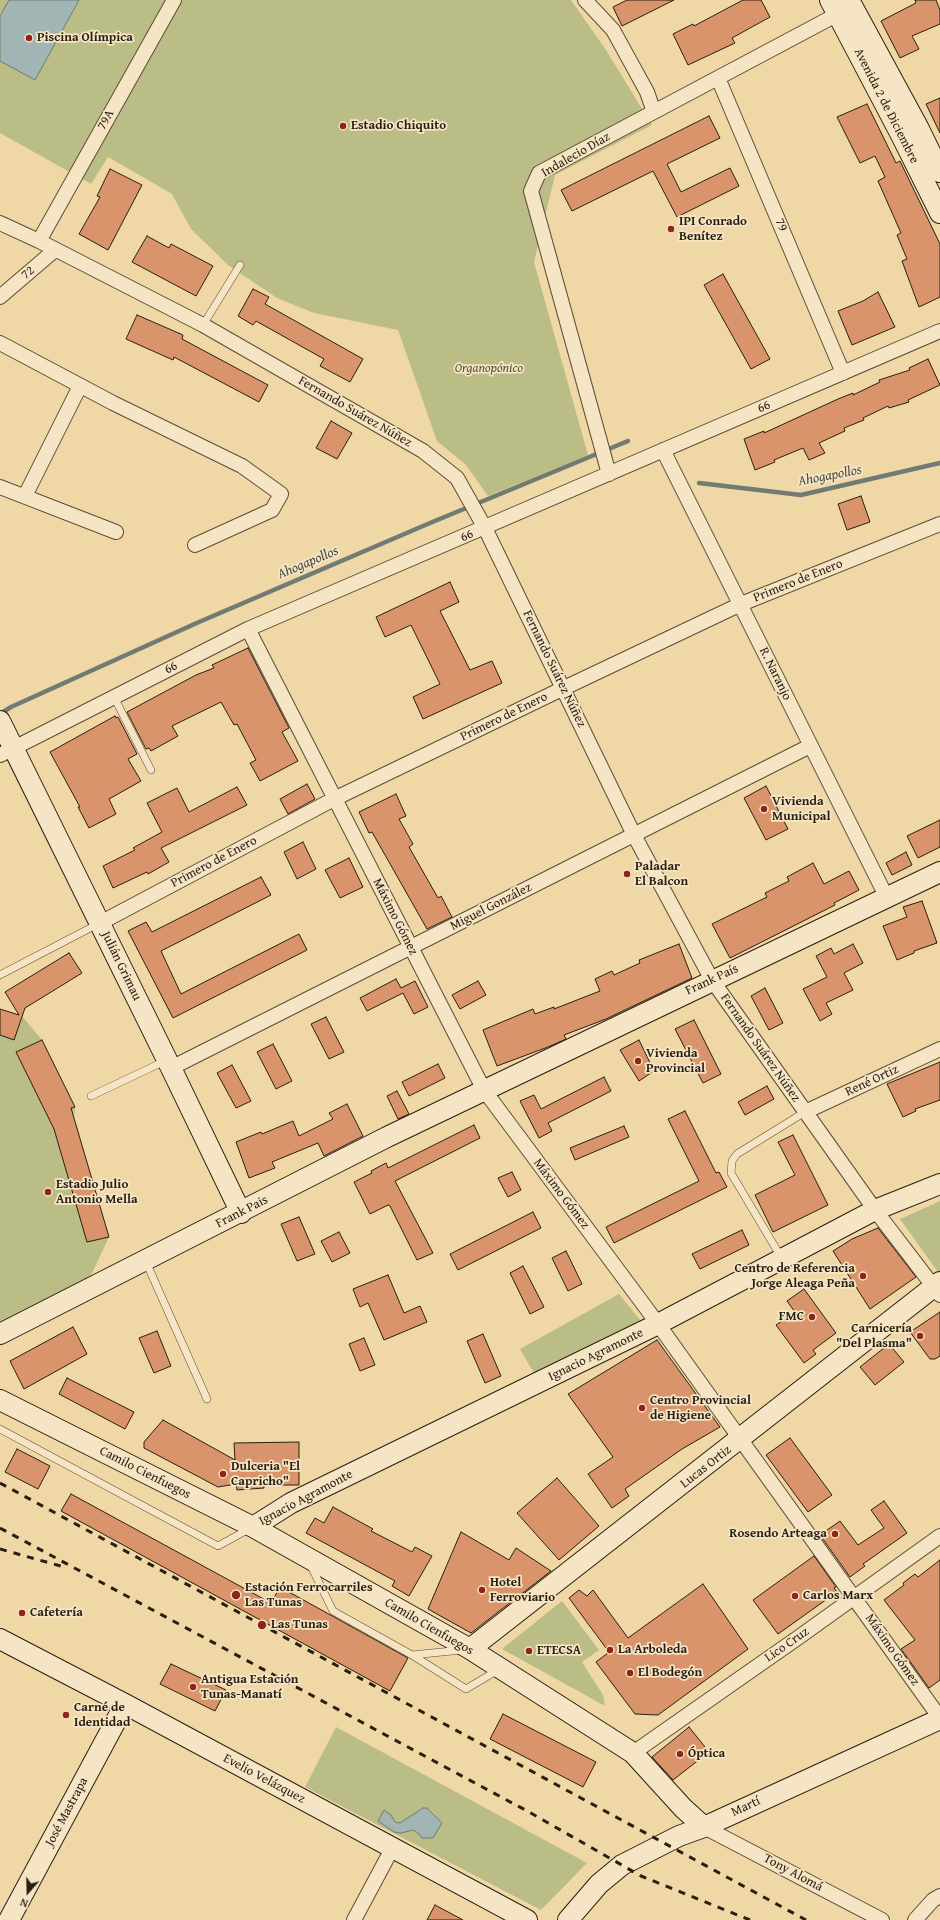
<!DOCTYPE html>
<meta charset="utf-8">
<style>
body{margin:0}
#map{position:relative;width:940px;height:1920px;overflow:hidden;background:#f0d7a6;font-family:"Gentium Book Plus",serif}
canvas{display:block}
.north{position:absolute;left:8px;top:1872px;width:40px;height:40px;-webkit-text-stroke:3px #f5e5c5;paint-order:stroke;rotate:200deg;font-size:11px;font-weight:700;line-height:16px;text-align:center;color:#291f11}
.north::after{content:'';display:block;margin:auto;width:14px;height:18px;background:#291f11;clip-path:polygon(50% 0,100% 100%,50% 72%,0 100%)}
</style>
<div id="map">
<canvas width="940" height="1920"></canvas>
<div class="north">N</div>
</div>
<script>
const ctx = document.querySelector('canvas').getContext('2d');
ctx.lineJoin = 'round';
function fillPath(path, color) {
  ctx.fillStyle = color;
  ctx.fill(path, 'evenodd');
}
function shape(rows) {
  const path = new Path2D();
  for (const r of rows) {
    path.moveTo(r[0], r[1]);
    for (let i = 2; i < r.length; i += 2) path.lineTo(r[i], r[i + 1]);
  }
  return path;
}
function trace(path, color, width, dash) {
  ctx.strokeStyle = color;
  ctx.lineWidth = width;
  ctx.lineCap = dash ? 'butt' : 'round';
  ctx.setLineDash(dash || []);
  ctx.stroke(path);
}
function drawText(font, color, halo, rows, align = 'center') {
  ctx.font = font + ' "Gentium Book Plus",serif';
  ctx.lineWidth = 3.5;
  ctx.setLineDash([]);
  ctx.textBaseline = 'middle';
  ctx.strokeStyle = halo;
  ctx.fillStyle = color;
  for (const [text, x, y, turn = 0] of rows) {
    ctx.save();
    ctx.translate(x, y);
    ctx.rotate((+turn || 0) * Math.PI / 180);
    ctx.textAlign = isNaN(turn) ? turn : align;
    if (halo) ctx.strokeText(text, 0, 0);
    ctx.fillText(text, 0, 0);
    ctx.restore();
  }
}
const green = shape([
 [0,0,571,0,606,50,652,125,555,175,534,262,588,455,488,496,465,464,437,441,398,330,314,313,277,298,228,265,191,229,172,194,108,157,91,184,0,133],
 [0,1009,22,1016,42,1040,75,1107,74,1119,109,1237,85,1288,0,1331],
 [940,1201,940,1271,938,1272,900,1219],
 [619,1294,641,1321,535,1375,520,1349],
 [562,1601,599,1650,582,1662,603,1695,605,1706,502,1649],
 [336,1727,587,1863,541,1910,305,1787]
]);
const water = shape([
 [9,0,79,0,35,80,0,61,0,16,9,0],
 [423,1808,427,1808,442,1823,433,1838,422,1838,418,1833,413,1830,401,1833,394,1832,378,1821,384,1810,391,1815,395,1822,400,1823,423,1808]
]);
const stream = shape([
 [699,483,801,495,940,463],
 [0,714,11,707,199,622,430,523,628,441]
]);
const building = shape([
 [627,0,674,0,622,26,613,7,627,0],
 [743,0,761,0,770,17,732,38,735,43,688,65,673,34,693,24,694,26,743,0],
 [915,0,936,0,940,10,940,24,912,36,919,49,900,58,881,21,916,3,915,0],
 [940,98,940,133,926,104,940,98],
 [867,104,896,163,900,161,940,244,940,297,919,307,902,261,907,259,897,235,901,233,878,181,885,177,875,156,860,163,837,117,867,104],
 [709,116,720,138,667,164,681,192,730,168,739,186,677,217,653,171,572,211,561,190,709,116],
 [110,169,142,185,108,250,79,234,100,197,97,196,110,169],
 [147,236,169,248,171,244,213,266,196,296,132,262,147,236],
 [723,274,770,359,751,369,704,285,723,274],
 [253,289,269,297,265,304,363,359,350,382,320,366,324,359,256,321,253,325,238,316,253,289],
 [878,292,895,327,852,345,838,311,863,301,878,292],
 [137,315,183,335,182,339,268,385,259,402,174,357,173,360,126,339,137,315],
 [928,359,940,385,908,400,909,402,889,408,888,406,863,418,864,420,844,428,845,431,819,443,825,453,809,460,803,448,774,460,775,462,755,470,744,439,764,431,764,433,838,399,853,393,853,395,880,382,879,380,910,370,909,368,928,359],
 [331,421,352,433,337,459,316,448,331,421],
 [861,496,870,522,847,530,838,504,861,496],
 [450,582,459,602,440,611,470,670,492,661,502,683,423,719,413,697,440,684,411,625,385,637,376,617,450,582],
 [248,648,289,728,282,732,298,761,260,781,250,763,256,760,237,724,234,725,221,702,172,726,178,736,151,751,149,748,146,749,127,712,196,675,214,668,212,665,248,648],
 [115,716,116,718,118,717,137,754,128,759,141,781,109,799,116,814,89,828,78,807,80,807,50,752,115,716],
 [307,784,315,799,288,814,280,799,307,784],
 [766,786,788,829,766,840,744,798,766,786],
 [237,787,247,805,161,848,169,862,148,874,147,872,113,888,103,866,135,850,133,848,162,832,147,803,177,788,189,812,237,787],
 [396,794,406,816,399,819,413,844,409,847,438,898,441,896,452,917,427,929,372,832,369,833,359,812,396,794],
 [940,820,940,847,918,858,907,836,940,820],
 [303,842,316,869,297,879,284,852,303,842],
 [906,852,912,865,892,875,886,863,906,852],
 [349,858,363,887,340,898,325,870,349,858],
 [813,863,824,884,849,871,859,890,834,903,835,905,730,958,712,924,767,897,765,893,789,881,787,877,813,863],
 [261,877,271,895,161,951,181,994,299,934,307,950,173,1018,128,931,146,922,152,932,261,877],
 [922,901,937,943,914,951,914,953,897,960,883,926,907,917,903,907,922,901],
 [679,944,692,978,606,1019,564,1035,566,1039,548,1047,497,1066,483,1030,533,1009,535,1014,554,1007,554,1009,600,991,595,979,612,971,614,975,640,963,639,960,679,944],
 [853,944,863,963,844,973,853,990,826,1003,832,1014,820,1021,803,989,827,977,816,956,831,948,834,954,853,944],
 [69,953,82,973,25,1008,14,1040,0,1035,0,1009,19,1015,5,992,69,953],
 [396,979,401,988,415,981,428,1007,414,1014,403,993,367,1011,360,998,396,979],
 [478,981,486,995,460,1009,452,995,478,981],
 [765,988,783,1023,769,1030,751,996,765,988],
 [326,1017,344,1052,329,1059,311,1024,326,1017],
 [694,1020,721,1074,703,1083,675,1029,694,1020],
 [42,1040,75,1107,71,1108,109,1237,87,1242,54,1129,16,1052,42,1040],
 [639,1040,654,1071,639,1081,620,1050,639,1040],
 [273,1044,292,1081,276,1089,257,1052,273,1044],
 [940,1062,940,1100,915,1109,916,1111,903,1117,887,1084,940,1062],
 [438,1064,445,1078,409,1096,402,1082,438,1064],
 [232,1065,251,1101,236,1108,217,1073,232,1065],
 [604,1077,611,1091,548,1123,552,1131,539,1138,520,1101,534,1095,541,1109,604,1077],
 [767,1086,774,1099,745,1115,738,1102,767,1086],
 [397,1091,409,1114,398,1119,387,1096,397,1091],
 [347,1104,363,1136,324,1156,318,1143,272,1162,275,1168,249,1178,236,1142,261,1132,262,1134,293,1121,299,1136,333,1119,329,1113,347,1104],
 [685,1111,716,1173,719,1172,727,1187,614,1243,606,1227,699,1181,668,1119,685,1111],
 [474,1125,480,1138,395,1181,433,1253,417,1260,390,1206,388,1205,370,1214,354,1182,372,1173,371,1171,386,1163,388,1168,474,1125],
 [624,1126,629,1137,575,1160,570,1148,624,1126],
 [793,1135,828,1205,773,1232,755,1195,795,1175,778,1142,793,1135],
 [512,1172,521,1190,508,1197,498,1178,512,1172],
 [533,1212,541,1228,458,1270,450,1254,533,1212],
 [299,1217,315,1254,297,1261,281,1224,299,1217],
 [878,1228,916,1277,870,1309,833,1251,852,1239,878,1228],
 [742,1230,749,1245,700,1269,692,1254,742,1230],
 [339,1232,350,1253,332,1262,321,1241,339,1232],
 [566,1251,582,1284,568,1291,552,1258,566,1251],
 [523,1266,544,1307,530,1314,510,1273,523,1266],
 [388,1275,404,1313,420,1306,427,1322,384,1340,368,1303,360,1307,353,1289,388,1275],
 [804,1289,836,1333,813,1350,816,1354,804,1363,776,1325,795,1312,787,1301,804,1289],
 [940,1312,940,1356,935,1359,930,1359,910,1332,940,1312],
 [73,1327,87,1354,24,1389,10,1361,73,1327],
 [157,1331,171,1366,154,1373,139,1338,157,1331],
 [483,1334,501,1376,485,1383,467,1341,483,1334],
 [364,1338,375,1365,360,1371,349,1344,364,1338],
 [657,1340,720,1427,682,1449,625,1489,629,1496,612,1508,588,1474,613,1457,568,1394,657,1340],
 [889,1344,904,1362,875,1385,860,1367,889,1344],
 [67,1378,134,1412,125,1429,59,1394,67,1378],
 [163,1420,235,1460,234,1443,299,1442,299,1485,264,1485,264,1488,237,1490,236,1484,218,1487,144,1448,144,1442,163,1420],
 [790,1438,832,1495,808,1512,766,1455,790,1438],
 [17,1449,50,1466,38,1489,5,1472,17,1449],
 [557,1478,599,1526,559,1560,517,1513,557,1478],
 [71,1494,271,1603,280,1587,408,1658,390,1691,61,1511,71,1494],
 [884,1501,907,1533,863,1564,865,1566,850,1577,820,1535,840,1521,858,1545,884,1528,871,1510,884,1501],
 [333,1507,373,1529,371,1531,412,1552,415,1547,432,1556,409,1596,392,1586,395,1581,306,1533,315,1518,324,1523,333,1507],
 [461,1532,509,1560,516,1548,551,1571,471,1633,428,1609,461,1532],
 [814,1556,836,1587,834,1588,837,1592,778,1634,753,1600,814,1556],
 [940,1560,940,1680,929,1688,901,1649,915,1640,884,1600,904,1585,903,1583,915,1574,918,1577,940,1560],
 [703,1584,748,1649,658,1715,635,1714,596,1662,609,1652,569,1598,579,1590,587,1596,593,1590,628,1638,703,1584],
 [171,1664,226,1690,215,1711,160,1684,171,1664],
 [503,1714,596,1762,583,1787,490,1739,503,1714],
 [689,1727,709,1752,673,1780,652,1757,689,1727],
 [435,1905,463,1920,427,1920,435,1905]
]);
const lane = shape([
 [203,325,240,265],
 [114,697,151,770],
 [0,975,98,924],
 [91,1096,165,1061],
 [781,1257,731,1173,732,1161,737,1154,805,1112],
 [146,1262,207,1399],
 [0,1429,218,1546,249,1529],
 [310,1564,333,1611,412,1655,462,1650],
 [412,1655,466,1689,498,1670]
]);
const street = shape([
 [585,0,613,30,647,92,654,112],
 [718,78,843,373],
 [0,223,39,241,203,325,423,451,457,478,485,528,634,835,712,980,875,1210,940,1295],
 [39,241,174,0],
 [0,297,55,250],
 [0,343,113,403,242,466,281,494,272,510,195,545],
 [663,450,887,898],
 [609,474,531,191,539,173,838,14],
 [0,487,116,532],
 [25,496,80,386],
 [248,629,484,1090,658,1324,940,1718],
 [0,755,248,629,940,331],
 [100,923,334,799,564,688,741,604,940,524],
 [171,1068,810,746],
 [805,1112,940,1049],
 [633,1753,799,1637,940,1536],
 [704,1827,882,1920],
 [354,1920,393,1847],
 [915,1920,933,1900,940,1896]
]);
const secondary = shape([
 [830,0,901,135,940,213],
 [849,0,918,127,940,172],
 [0,721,171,1068,241,1213],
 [0,1334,387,1137,940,872],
 [0,1400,253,1527,470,1649,633,1753,683,1808,704,1827],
 [253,1527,291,1503,658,1324,875,1210,940,1184],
 [0,1639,125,1704,527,1920],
 [470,1649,940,1282],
 [9,1920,125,1704],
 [568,1920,599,1884,622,1865,679,1836,704,1827,940,1719]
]);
const rail = shape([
 [0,1483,806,1920],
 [0,1528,529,1812,641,1876,750,1920],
 [0,1549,64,1567]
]);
const markers = [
 [29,38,4,"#8f2418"],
 [343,126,4,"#8f2418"],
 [671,229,4,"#8f2418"],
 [764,809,4,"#8f2418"],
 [627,874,4,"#8f2418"],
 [638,1061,4,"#8f2418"],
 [48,1192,4,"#8f2418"],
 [863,1276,4,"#8f2418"],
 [812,1317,4,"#8f2418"],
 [920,1336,4,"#8f2418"],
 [642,1408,4,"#8f2418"],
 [223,1474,4,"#8f2418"],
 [835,1534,4,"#8f2418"],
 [482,1590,4,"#8f2418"],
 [236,1595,5,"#8f2418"],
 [795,1596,4,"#8f2418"],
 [22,1613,4,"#8f2418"],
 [262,1625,5,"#8f2418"],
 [610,1650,4,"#8f2418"],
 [529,1651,4,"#8f2418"],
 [630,1673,4,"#8f2418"],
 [193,1687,4,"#8f2418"],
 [66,1715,4,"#8f2418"],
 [680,1754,4,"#8f2418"]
];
const poiNames = [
 ["Piscina Olímpica",37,38],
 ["Estadio Chiquito",351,126],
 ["IPI Conrado",679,222],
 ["Benítez",679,237],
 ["Vivienda",772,802],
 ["Municipal",772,817],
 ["Paladar",635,867],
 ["El Balcon",635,882],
 ["Vivienda",646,1054],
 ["Provincial",646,1069],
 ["Estadio Julio",56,1185],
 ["Antonio Mella",56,1200],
 ["Centro de Referencia",855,1269,"right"],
 ["Jorge Aleaga Peña",855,1284,"right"],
 ["FMC",804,1317,"right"],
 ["Carnicería",912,1329,"right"],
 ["\"Del Plasma\"",912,1344,"right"],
 ["Centro Provincial",650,1401],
 ["de Higiene",650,1416],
 ["Dulceria \"El",231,1467],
 ["Capricho\"",231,1482],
 ["Rosendo Arteaga",827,1534,"right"],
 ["Hotel",490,1583],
 ["Ferroviario",490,1598],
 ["Estación Ferrocarriles",245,1588],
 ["Las Tunas",245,1603],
 ["Carlos Marx",803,1596],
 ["Cafetería",30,1613],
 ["Las Tunas",271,1625],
 ["La Arboleda",618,1650],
 ["ETECSA",537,1651],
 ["El Bodegón",638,1673],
 ["Antigua Estación",201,1680],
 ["Tunas-Manatí",201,1695],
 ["Carné de",74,1708],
 ["Identidad",74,1723],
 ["Óptica",688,1754]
];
const streetNames = [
 ["Avenida 2 de Diciembre",886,106,63],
 ["79A",106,120,-61],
 ["Indalecio Díaz",576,155,-30],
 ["79",781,225,67],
 ["72",28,273,-41],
 ["66",764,407,-23],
 ["Fernando Suárez Núñez",355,412,30],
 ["66",467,536,-23],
 ["Primero de Enero",798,581,-22],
 ["66",171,668,-27],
 ["Fernando Suárez Núñez",554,669,64],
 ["R. Naranjo",775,674,64],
 ["Primero de Enero",504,717,-26],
 ["Primero de Enero",214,862,-28],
 ["Miguel González",491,907,-27],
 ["Máximo Gómez",395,917,63],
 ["Julián Grimau",121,966,64],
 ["Frank País",712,980,-25],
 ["Fernando Suárez Núñez",760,1048,55],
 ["René Ortiz",872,1081,-25],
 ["Máximo Gómez",561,1194,53],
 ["Frank Pais",242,1212,-27],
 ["Ignacio Agramonte",596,1355,-26],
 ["Lucas Ortiz",706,1467,-38],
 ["Camilo Cienfuegos",145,1473,27],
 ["Ignacio Agramonte",306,1498,-28],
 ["Camilo Cienfuegos",429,1627,30],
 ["Lico Cruz",787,1645,-35],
 ["Máximo Gómez",892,1650,55],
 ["Evelio Velázquez",264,1779,28],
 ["Martí",746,1807,-25],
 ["José Mastrapa",67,1812,-62],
 ["Tony Alomá",793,1873,28]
];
const parkNames = [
 ["Organopónico",489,369]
];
const waterNames = [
 ["Ahogapollos",830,476,-11],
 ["Ahogapollos",308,563,-23]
];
fillPath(green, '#babe86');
fillPath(water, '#a1b6b4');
trace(water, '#717a73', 1);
trace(stream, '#717a73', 4.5);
fillPath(building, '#d9946b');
trace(building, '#291f11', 1);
trace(lane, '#5b4d36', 8);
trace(street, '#5b4d36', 16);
trace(secondary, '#291f11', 22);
trace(lane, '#f5e5c5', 7);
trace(street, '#f5e5c5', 14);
trace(secondary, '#f5e5c5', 20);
trace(rail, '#291f11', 3, [7, 7]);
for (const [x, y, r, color] of markers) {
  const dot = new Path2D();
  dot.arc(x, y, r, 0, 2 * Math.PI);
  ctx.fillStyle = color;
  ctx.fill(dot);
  trace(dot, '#f5e5c5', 1.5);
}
drawText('bold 13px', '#291f11', '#f5e5c5', poiNames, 'left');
drawText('13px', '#291f11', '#f5e5c5', streetNames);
drawText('italic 13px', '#544f34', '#f5e5c5', parkNames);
drawText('italic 14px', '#4d4c42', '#f5e5c5', waterNames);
</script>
